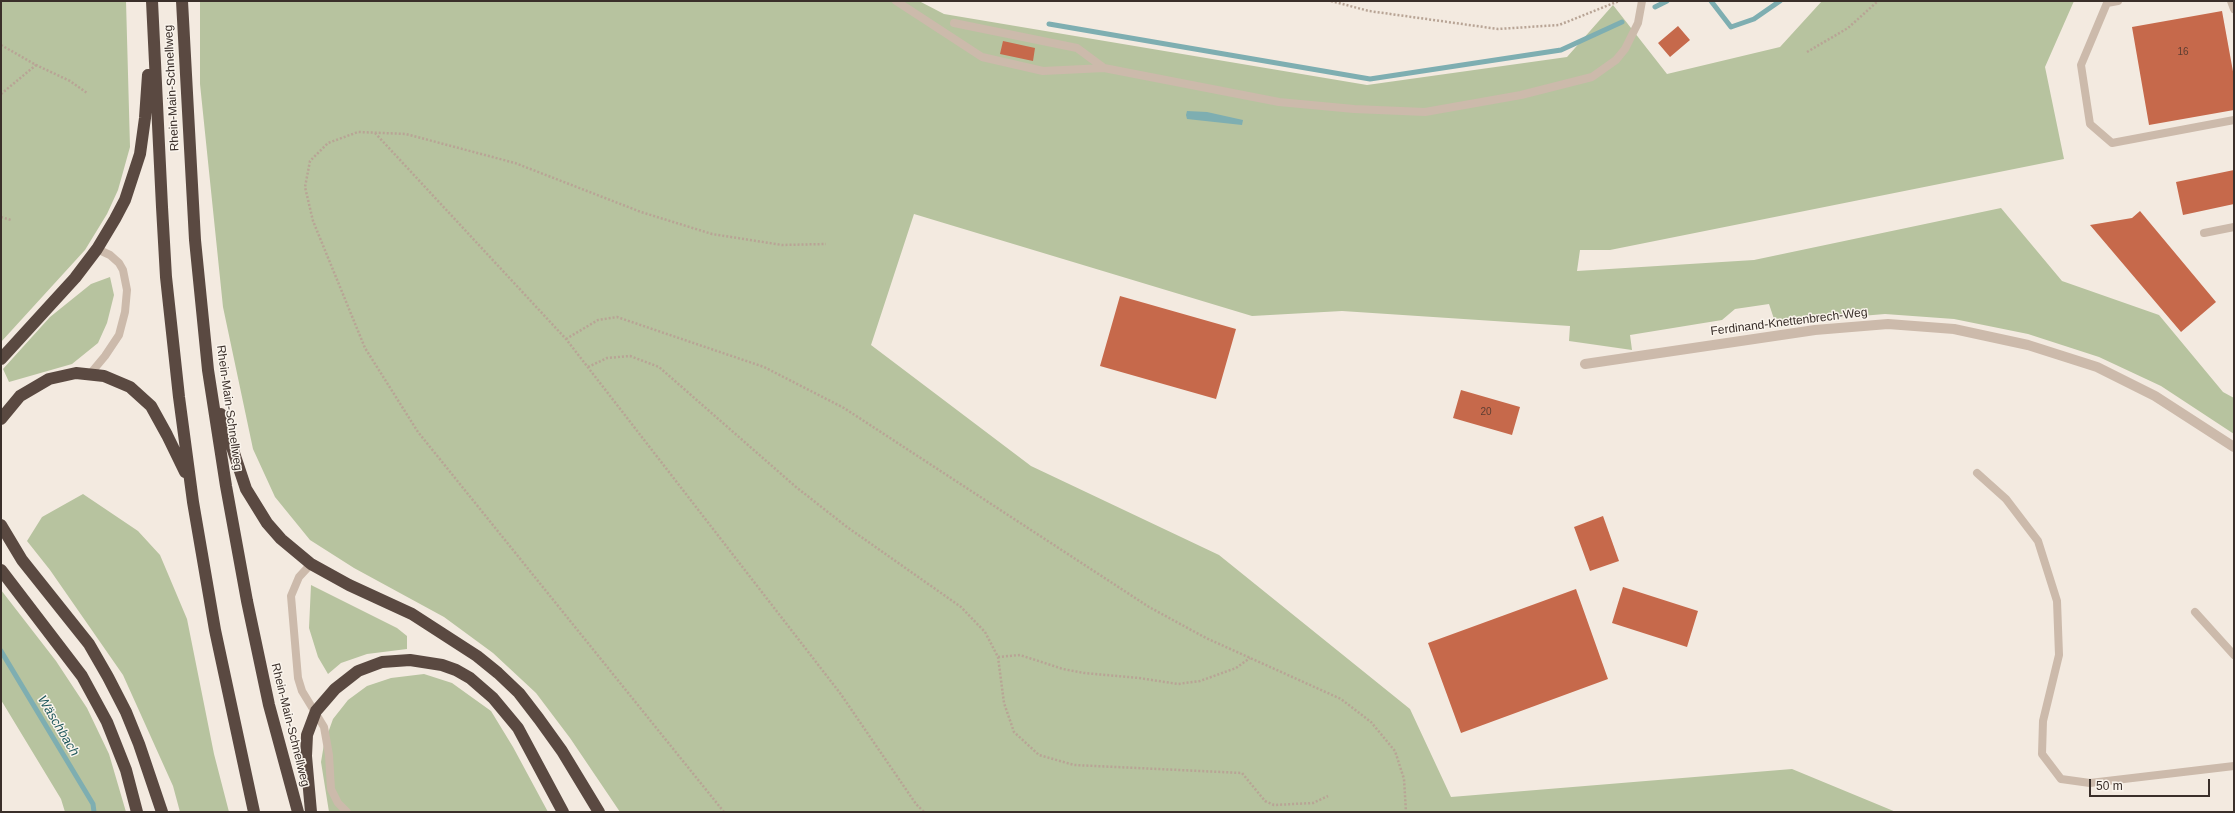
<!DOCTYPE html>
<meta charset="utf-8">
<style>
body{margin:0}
#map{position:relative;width:2235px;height:813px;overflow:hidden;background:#f3eae0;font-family:Helvetica,sans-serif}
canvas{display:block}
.frame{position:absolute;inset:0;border:2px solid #3a2f2a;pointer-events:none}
.scale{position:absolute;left:2089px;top:779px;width:121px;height:18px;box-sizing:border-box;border:2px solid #3a2f2a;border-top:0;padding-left:5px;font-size:12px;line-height:14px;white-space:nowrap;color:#3a2f2a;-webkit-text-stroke:3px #faf4ec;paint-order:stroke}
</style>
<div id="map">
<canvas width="2235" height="813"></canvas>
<div class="frame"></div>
<div class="scale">50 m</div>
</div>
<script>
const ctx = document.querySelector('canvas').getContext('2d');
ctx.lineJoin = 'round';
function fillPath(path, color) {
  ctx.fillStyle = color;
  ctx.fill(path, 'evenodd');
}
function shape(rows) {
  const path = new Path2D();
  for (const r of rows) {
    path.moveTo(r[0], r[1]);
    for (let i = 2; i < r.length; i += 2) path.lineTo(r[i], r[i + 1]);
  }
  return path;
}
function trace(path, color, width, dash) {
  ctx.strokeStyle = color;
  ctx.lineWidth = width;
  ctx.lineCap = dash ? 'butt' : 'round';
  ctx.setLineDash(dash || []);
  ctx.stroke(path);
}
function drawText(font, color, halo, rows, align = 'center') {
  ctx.font = font + ' Helvetica,sans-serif';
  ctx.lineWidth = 3;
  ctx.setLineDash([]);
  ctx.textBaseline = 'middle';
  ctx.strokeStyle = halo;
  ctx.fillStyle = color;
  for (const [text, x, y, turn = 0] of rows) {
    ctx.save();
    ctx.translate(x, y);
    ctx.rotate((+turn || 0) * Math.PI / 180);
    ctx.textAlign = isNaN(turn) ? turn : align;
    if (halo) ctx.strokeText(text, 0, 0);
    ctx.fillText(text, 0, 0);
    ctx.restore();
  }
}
const green = shape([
 [1,1,126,1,130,147,118,190,107,214,85,250,1,342],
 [200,1,919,1,944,14,1367,85,1567,57,1613,5,1667,74,1780,47,1822,1,2074,1,2045,67,2064,159,1610,250,1580,250,1577,271,1754,260,2001,208,2062,281,2159,315,2223,392,2234,398,2234,434,2161,386,2099,357,2028,334,1954,319,1885,314,1813,320,1777,328,1769,304,1735,309,1722,320,1630,335,1632,350,1569,341,1570,326,1342,311,1252,316,914,214,871,345,1031,466,1219,555,1410,709,1451,797,1792,769,1896,812,620,812,570,738,536,693,493,653,444,617,354,568,310,540,275,497,253,449,223,307,200,84],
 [110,277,114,295,107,323,98,343,72,364,9,382,3,369,50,317,91,284],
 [83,494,138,531,160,555,187,619,214,754,229,812,180,812,173,786,123,675,50,570,27,541,42,517],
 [311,585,397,628,407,636,407,649,367,654,341,663,328,674,318,657,309,628],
 [1,590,56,661,87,708,109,754,126,812,65,812,61,799,1,700],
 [424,674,452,683,491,711,513,747,548,812,329,812,321,762,324,744,333,719,348,700,367,686,391,678]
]);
const water = shape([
 [1187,111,1207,112,1243,120,1242,125,1187,119,1186,115]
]);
const stream = shape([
 [1711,1,1731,27,1754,19,1780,1],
 [1655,7,1667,1],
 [1049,24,1370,79,1561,50,1622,22],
 [1,651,93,804,94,812]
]);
const building = shape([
 [2222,11,2234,77,2234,110,2149,125,2132,27],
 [1678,26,1690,40,1670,57,1658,43],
 [1003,41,1035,48,1033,61,1000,54],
 [2234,170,2234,204,2183,215,2176,182],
 [2140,211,2216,302,2181,332,2090,225,2132,218],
 [1120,296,1236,329,1216,399,1100,366],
 [1461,390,1520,407,1512,435,1453,418],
 [1603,516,1619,561,1590,571,1574,527],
 [1623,587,1698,611,1687,647,1612,623],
 [1576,589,1608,679,1461,733,1428,643]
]);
const path = shape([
 [1331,1,1369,11,1498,29,1559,25,1619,1],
 [1,45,36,65,70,81,87,93],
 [1807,52,1848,28,1878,1],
 [1,94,36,65],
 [375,133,566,339,840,693,916,804,924,812],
 [1,217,11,220],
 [566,339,598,320,617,317,764,367,844,408,1149,607,1206,638,1341,699,1371,722,1395,751,1404,779,1406,812],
 [588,367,607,358,630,356,659,367,796,487,847,527,961,607,985,632,998,657,1004,703,1014,732,1039,755,1074,765,1242,773,1265,801,1274,805,1313,803,1328,796],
 [998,657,1020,655,1063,669,1084,673,1139,678,1178,684,1200,681,1236,668,1250,658],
 [724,812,418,432,365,348,313,221,305,187,310,161,328,143,358,132,406,134,515,163,641,212,712,234,782,245,826,244]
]);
const service = shape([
 [896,1,982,57,1043,71,1104,68,1279,102,1354,109,1425,112,1521,95,1592,77,1616,60,1625,49,1638,23,1642,1],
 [2118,1,2107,3,2081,65,2090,124,2112,143,2234,120],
 [2231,1,2234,9],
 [954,23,1077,48,1104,68],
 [2204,233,2234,227],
 [90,374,105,356,119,335,125,312,127,290,123,270,119,263,110,255,97,249],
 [1977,473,2006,499,2038,541,2057,601,2059,655,2043,721,2042,754,2061,779,2090,783,2234,766],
 [311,564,299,577,291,596,298,678,302,691,324,727,329,755,331,789,338,803,347,812],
 [2195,612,2234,655]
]);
const minor = shape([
 [1585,364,1815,330,1888,324,1954,329,2028,345,2097,367,2155,396,2234,447]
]);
const motorway = shape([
 [152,1,162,207,166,277,179,397,193,502,215,630,254,812],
 [182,1,195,240,208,370,226,486,247,601,269,705,298,812],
 [1,359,75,278,97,249,115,219,125,200,140,154,145,118,148,75],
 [221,414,246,489,267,523,281,539,311,564,349,585,412,614,477,656,498,673,519,693,539,719,562,751,599,812],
 [1,419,20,396,49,379,76,373,104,376,130,387,151,406,167,435,185,472],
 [1,525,22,560,89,644,108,677,126,712,139,744,162,812],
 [1,570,82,676,107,722,126,770,137,812],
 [311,812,306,756,307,735,316,711,335,689,358,671,382,662,410,660,442,665,456,670,470,678,493,698,518,728,563,812]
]);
const numberNames = [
 ["16",2183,52],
 ["20",1486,412]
];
const streetNames = [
 ["Rhein-Main-Schnellweg",172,88,-93],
 ["Ferdinand-Knettenbrech-Weg",1789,322,-7],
 ["Rhein-Main-Schnellweg",229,408,82],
 ["Rhein-Main-Schnellweg",290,725,76]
];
const waterNames = [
 ["Wäschbach",58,726,59]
];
fillPath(green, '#b7c39f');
fillPath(water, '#7eaeb1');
trace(stream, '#7eaeb1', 5);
fillPath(building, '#c6694b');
trace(path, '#b8a495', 2.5, [2, 2]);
trace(service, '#ccbaab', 8);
trace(minor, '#ccbaab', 10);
trace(motorway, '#5a4941', 12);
drawText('10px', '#5d3e32', null, numberNames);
drawText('12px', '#3a2f2a', '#faf4ec', streetNames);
drawText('italic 13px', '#1f585c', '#faf4ec', waterNames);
</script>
